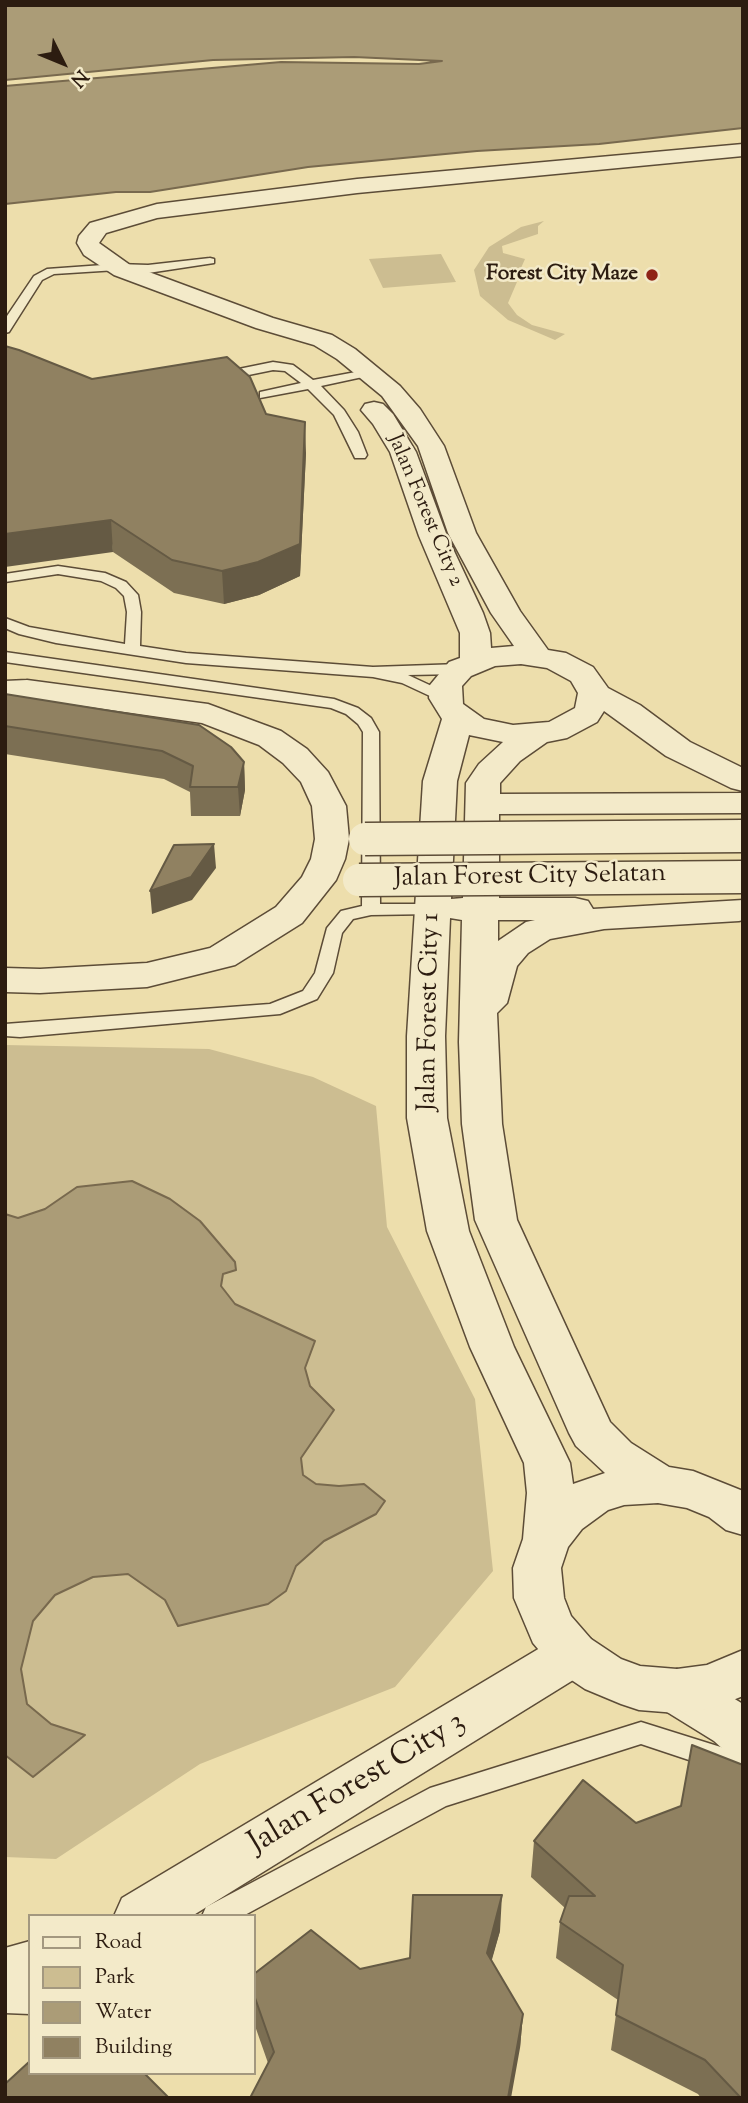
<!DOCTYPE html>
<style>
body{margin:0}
#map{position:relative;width:748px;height:2103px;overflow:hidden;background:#eddeac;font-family:"Sorts Mill Goudy",serif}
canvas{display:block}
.frame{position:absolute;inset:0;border:7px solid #2c1c10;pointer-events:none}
.legend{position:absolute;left:28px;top:1914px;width:228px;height:161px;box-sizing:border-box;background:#f3eac9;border:2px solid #a3987f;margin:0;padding:9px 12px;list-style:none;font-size:21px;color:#2c1c10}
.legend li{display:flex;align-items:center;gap:14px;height:35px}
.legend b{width:35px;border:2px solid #a3987f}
.north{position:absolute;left:28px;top:28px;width:70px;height:70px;-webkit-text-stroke:5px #f3eac9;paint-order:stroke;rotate:133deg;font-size:19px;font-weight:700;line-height:28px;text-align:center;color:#2c1c10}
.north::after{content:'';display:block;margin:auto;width:24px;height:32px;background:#2c1c10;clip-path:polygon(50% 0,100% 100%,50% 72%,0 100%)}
</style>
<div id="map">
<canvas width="748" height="2103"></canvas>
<div class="frame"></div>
<ul class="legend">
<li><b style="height:9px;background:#f3eac9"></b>Road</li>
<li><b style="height:19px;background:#ccbd91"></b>Park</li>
<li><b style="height:19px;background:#ab9c77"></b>Water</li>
<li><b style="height:19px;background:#908161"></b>Building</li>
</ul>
<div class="north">N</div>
</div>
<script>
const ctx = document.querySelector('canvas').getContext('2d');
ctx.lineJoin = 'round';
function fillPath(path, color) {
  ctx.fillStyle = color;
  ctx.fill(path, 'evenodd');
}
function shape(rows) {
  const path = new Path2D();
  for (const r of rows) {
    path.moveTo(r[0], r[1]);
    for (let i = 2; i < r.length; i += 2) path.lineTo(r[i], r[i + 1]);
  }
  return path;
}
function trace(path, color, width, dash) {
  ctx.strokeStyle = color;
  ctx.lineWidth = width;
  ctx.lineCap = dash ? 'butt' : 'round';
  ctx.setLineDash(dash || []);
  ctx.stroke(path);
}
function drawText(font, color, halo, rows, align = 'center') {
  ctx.font = font + ' "Sorts Mill Goudy",serif';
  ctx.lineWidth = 5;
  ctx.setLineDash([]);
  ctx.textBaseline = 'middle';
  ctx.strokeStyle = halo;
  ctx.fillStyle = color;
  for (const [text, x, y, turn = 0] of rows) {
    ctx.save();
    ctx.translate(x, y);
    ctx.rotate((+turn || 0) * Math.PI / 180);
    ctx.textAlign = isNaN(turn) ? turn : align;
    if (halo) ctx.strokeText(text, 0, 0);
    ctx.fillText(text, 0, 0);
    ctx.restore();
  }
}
const green = shape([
 [544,221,538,226,538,234,502,246,503,253,525,259,521,268,502,277,502,281,517,282,508,303,517,315,532,325,565,334,555,340,508,320,480,296,474,270,489,247,521,227],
 [441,254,456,282,383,288,369,259],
 [5,1045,209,1049,313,1077,376,1106,387,1227,475,1399,493,1571,395,1687,200,1764,56,1859,5,1857]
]);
const water = shape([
 [5,5,743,5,743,128,599,144,477,151,308,167,150,192,116,192,5,204,5,86,281,62,419,64,442,61,354,57,213,60,5,80,5,5],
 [132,1181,170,1199,200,1221,235,1262,236,1270,223,1274,221,1286,235,1304,315,1341,305,1368,310,1386,334,1410,301,1458,303,1475,316,1484,339,1486,364,1484,385,1501,376,1514,324,1541,296,1566,286,1591,268,1604,178,1626,165,1600,128,1574,93,1577,55,1595,33,1621,21,1669,27,1704,51,1724,85,1735,33,1777,5,1755,5,1214,18,1218,45,1209,77,1187,132,1181]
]);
const service = shape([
 [210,258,214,259,214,263,148,273,117,270,54,274,42,280,9,332,5,333,5,319,34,276,47,269,117,264,148,265,210,258],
 [273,362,293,365,313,380,372,369,372,375,321,386,344,410,358,432,367,455,365,458,355,458,334,415,308,389,260,398,260,392,301,383,285,371,273,370,219,381,213,377,219,373,273,362],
 [58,566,105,573,126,582,138,595,141,612,140,646,186,653,373,667,460,664,468,669,460,674,408,675,451,695,453,698,445,703,402,683,373,677,186,663,56,643,19,634,5,628,5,618,29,627,125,644,127,612,124,596,116,588,101,581,58,574,5,582,5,574,58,566],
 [5,652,334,699,358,708,371,718,379,732,380,904,433,904,442,909,433,914,371,915,353,919,342,933,333,973,317,999,280,1014,20,1037,5,1036,5,1024,270,1004,303,991,315,973,327,928,341,911,362,906,363,732,358,724,346,714,331,708,5,662,5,652],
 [641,1722,743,1754,743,1778,641,1744,446,1806,243,1916,202,1916,206,1907,430,1788,641,1722],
 [5,1985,30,1986,30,2014,5,2013,5,1985]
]);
const minor = shape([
 [27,680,208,704,281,731,307,749,328,772,346,806,349,839,345,859,336,880,302,923,235,965,147,987,40,993,5,992,5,968,40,969,147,963,210,948,276,907,302,877,311,859,315,839,312,806,301,782,283,763,259,745,202,723,27,698,5,699,5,681,27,680],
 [573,1633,591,1639,598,1654,591,1669,192,1916,114,1916,122,1898,555,1639,573,1633],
 [677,1669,695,1675,743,1704,743,1758,725,1751,714,1741,659,1707,652,1691,659,1675,677,1669],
 [30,1941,30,1995,5,2002,5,1948,30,1941]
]);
const tertiary = shape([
 [743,144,743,156,357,193,157,218,106,233,99,243,130,265,273,318,332,335,355,349,400,386,420,409,444,446,476,533,520,611,548,650,566,653,593,667,608,688,640,705,690,742,743,768,743,791,731,788,666,756,604,711,597,722,567,738,547,742,520,761,500,783,500,794,743,793,743,813,499,814,499,898,575,898,588,901,593,909,743,900,743,920,739,921,604,929,550,939,528,953,517,966,507,1003,497,1013,502,1124,517,1220,610,1422,631,1443,669,1467,693,1471,743,1491,743,1535,726,1530,709,1517,687,1508,658,1503,624,1505,608,1510,582,1529,568,1547,561,1568,564,1598,571,1616,591,1639,621,1659,640,1666,677,1669,707,1665,743,1650,743,1696,713,1708,677,1713,639,1710,621,1704,585,1689,555,1669,533,1643,514,1598,513,1568,523,1539,527,1493,524,1463,470,1347,427,1231,407,1118,407,1036,423,781,442,719,429,698,430,685,449,662,460,658,460,633,419,536,390,452,373,424,361,410,365,404,374,402,383,404,393,414,416,452,447,536,483,613,490,633,491,648,514,646,491,613,448,533,418,446,382,396,337,359,314,345,256,328,114,275,84,255,77,243,79,236,90,223,157,204,357,179,743,144],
 [521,664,547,668,571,681,578,693,575,708,549,722,513,725,484,719,463,704,462,686,471,676,495,666,521,664],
 [469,735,503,742,479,764,466,783,463,898,451,899,457,781,469,735],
 [450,918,462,920,459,1042,462,1124,475,1220,569,1433,576,1446,605,1473,573,1484,570,1463,514,1347,469,1231,447,1118,445,1036,450,918],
 [498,920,535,920,526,922,498,941,498,920]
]);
const minorBridge = shape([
 [365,839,743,836],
 [359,880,743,877]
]);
const wall = shape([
 [92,379,266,414,306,453,300,576,259,595,224,604,174,593,113,552],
 [5,694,244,762,245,790,240,816,191,816,190,792,164,779,5,754],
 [636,1823,743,2098,701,2098,698,2094,611,2050,618,2000,556,1958,560,1922,565,1908,531,1877,534,1841],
 [500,1931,491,1961,523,2014,520,2048,268,2063,254,2023,254,1974,360,1969,410,1958]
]);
const shadedWall = shape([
 [305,422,306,453,300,576,259,595,224,604,222,571],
 [111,520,113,552,5,567,5,534],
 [244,762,245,790,240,816,238,787],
 [214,844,216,868,192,900,152,914,150,891],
 [502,1895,500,1931,484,1988,487,1953],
 [523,2014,520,2048,511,2098,508,2098]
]);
const building = shape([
 [5,346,19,350,92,379,227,357,250,377,266,414,305,422,300,544,258,562,222,571,172,560,111,520,5,534,5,346],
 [5,694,199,725,231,747,244,762,238,787,190,787,193,766,162,751,5,726,5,694],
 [214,844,191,877,150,891,174,845,214,844],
 [692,1745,743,1765,743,2098,741,2098,705,2060,616,2015,623,1965,560,1922,569,1896,595,1896,534,1841,583,1780,636,1823,681,1806,692,1745],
 [413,1895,502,1895,487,1953,523,2014,508,2098,250,2098,274,2052,254,1995,254,1974,311,1930,360,1969,410,1958,413,1895],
 [30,2061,30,2073,144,2073,169,2098,5,2098,5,2084,30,2061]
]);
const markers = [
 [652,275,7,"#8f2418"]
];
const farPoinames = [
 ["Forest City Maze",638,275]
];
const farStreetnames = [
 ["Jalan Forest City 2",424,511,67]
];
const streetNames = [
 ["Jalan Forest City Selatan",530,878,-1],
 ["Jalan Forest City 1",431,1012,-89]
];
const nearStreetnames = [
 ["Jalan Forest City 3",358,1785,-31]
];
fillPath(green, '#ccbd91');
fillPath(water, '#ab9c77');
trace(water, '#78694e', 2);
trace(service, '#5c4c37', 3);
trace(minor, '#5c4c37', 3);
trace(tertiary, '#5c4c37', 3);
fillPath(service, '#f3eac9');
fillPath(minor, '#f3eac9');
fillPath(tertiary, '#f3eac9');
trace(minorBridge, '#5c4c37', 35, []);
trace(minorBridge, '#f3eac9', 32);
fillPath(wall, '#7c6f53');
fillPath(shadedWall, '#655a44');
fillPath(building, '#908161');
trace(building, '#655a44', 2);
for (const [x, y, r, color] of markers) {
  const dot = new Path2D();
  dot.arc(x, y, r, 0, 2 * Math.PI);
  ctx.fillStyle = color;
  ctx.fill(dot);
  trace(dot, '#f3eac9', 2.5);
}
drawText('bold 21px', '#2c1c10', '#f3eac9', farPoinames, 'right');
drawText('21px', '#2c1c10', '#f3eac9', farStreetnames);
drawText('26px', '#2c1c10', '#f3eac9', streetNames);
drawText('32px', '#2c1c10', '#f3eac9', nearStreetnames);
</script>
